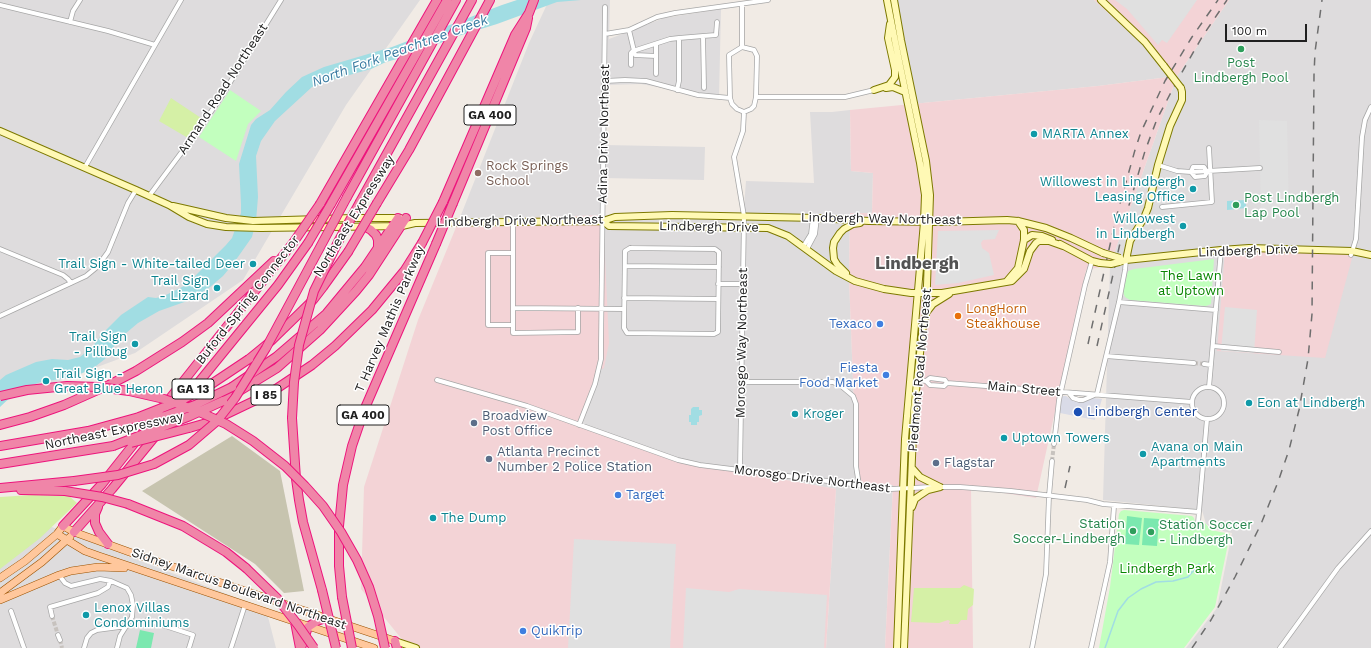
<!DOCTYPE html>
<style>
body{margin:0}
#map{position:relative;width:1371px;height:648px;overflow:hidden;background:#f1ebe5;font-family:"Work Sans",sans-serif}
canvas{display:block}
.scale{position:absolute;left:1225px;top:24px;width:82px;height:18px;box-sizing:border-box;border:2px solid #202020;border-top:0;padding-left:5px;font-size:12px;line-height:14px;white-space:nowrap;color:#202020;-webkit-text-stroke:3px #fff;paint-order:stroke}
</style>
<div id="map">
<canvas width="1371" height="648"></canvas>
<div class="scale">100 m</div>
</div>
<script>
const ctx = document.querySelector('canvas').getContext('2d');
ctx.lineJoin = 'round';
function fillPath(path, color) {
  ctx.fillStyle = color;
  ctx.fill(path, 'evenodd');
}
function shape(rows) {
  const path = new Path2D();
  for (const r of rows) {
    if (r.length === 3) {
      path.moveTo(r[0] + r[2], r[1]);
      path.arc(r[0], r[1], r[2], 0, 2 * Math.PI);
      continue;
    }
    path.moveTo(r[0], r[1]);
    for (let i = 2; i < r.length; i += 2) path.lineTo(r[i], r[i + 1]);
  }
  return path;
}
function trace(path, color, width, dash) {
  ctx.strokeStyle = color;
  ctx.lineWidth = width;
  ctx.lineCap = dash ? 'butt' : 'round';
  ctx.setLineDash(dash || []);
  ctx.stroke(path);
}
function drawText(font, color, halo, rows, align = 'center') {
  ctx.font = font + ' "Work Sans",sans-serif';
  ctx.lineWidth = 3;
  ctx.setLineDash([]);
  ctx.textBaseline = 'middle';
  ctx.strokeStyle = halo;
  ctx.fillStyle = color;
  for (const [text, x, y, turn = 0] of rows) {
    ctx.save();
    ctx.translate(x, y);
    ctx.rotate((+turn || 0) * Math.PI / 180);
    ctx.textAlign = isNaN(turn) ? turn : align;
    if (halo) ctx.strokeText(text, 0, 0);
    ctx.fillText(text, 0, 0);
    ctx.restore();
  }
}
const residential = shape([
 [0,0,420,0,346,105,243,280,135,353,0,403],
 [549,0,610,0,609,39,664,18,721,9,719,98,641,84,607,85,605,145,705,147,704,180,604,178,603,215,743,221,746,181,814,183,810,112,832,112,850,110,851,171,873,173,872,213,850,213,849,278,857,483,893,485,885,648,826,648,836,489,686,462,578,423,459,220,529,43],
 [893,0,1094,0,1177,76,1229,0,1371,0,1371,648,1186,648,1217,608,1232,533,1214,529,1206,524,1202,510,1103,500,1110,265,1177,76,1098,86,912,104],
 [1354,251,1221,351,1217,351],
 [23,516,266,609,276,648,0,648,0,517]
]);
const commercial = shape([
 [1094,0,1229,0,1177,76,1110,265,1086,270,1036,498,971,488,973,648,885,648,893,485,857,484,849,278,850,213,872,213,873,173,851,171,850,110,1098,86,1177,76],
 [603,215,609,343,604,368,598,371,578,423,686,462,836,489,826,648,409,648,361,589,364,487,418,320,459,220],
 [1225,250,1354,251,1325,358,1217,351]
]);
const construction = shape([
 [232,436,280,471,304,591,284,593,255,564,142,491]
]);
const grass = shape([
 [171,98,201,118,188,138,159,121],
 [31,495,69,496,77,503,39,539,0,569,0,497],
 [964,585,974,589,973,605,968,609,967,620,961,620,958,624,949,624,950,621,948,620,939,623,911,622,914,588,960,588]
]);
const park = shape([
 [230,90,261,111,248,124,236,161,199,137],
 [1214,259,1211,304,1206,306,1130,300,1125,297,1123,292,1128,271,1134,269],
 [1124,510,1192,516,1194,518,1195,522,1205,523,1211,530,1230,534,1215,607,1184,648,1099,648,1110,587,1119,514,1121,511]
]);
const pitch = shape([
 [1127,516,1142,518,1139,545,1125,544],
 [1144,518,1159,519,1157,546,1142,545],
 [140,630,154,633,151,648,136,648]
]);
const parking = shape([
 [1115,0,1197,0,1167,43,1162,40,1158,45,1127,9],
 [1259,120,1287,121,1289,216,1261,216],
 [1170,177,1182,180,1178,195,1166,193],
 [999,230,995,239,983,240,981,243,982,248,989,253,994,275,958,283,935,285,938,231],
 [1225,307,1257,310,1254,353,1221,351],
 [574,539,676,544,670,648,568,648],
 [686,588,729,592,739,589,827,595,824,648,683,648]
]);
const plaza = shape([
 [1063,396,1066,396,1072,400,1077,402,1087,401,1093,398,1102,399,1099,409,1096,409,1095,420,1060,413,1061,399]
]);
const water = shape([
 [517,0,581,0,557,2,497,24,455,37,408,56,386,62,371,69,335,79,312,87,275,121,261,141,256,156,258,197,256,221,252,237,233,264,223,276,210,287,190,300,159,311,138,323,119,339,105,359,92,369,73,377,41,382,18,390,0,407,0,380,6,375,36,362,52,359,68,360,80,357,91,348,105,331,121,315,148,297,156,298,164,296,186,285,226,245,232,238,241,213,241,204,239,164,251,125,256,119,270,110,286,92,302,77,324,67,392,47,502,5],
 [1246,200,1246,208,1227,210,1227,201],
 [693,407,699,407,699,410,702,410,702,415,699,416,699,422,697,422,697,425,691,425,691,422,689,422,689,415,691,415,691,409]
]);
const stream = shape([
 [1105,648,1118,611,1128,598,1141,589,1156,582,1173,581,1188,577,1199,564]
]);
const streetTunnel = shape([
 [1194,363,1204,364],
 [1052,461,1054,444],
 [52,616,58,635],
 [60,640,62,648]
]);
const street = shape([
 [742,4,742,47],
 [0,5,108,31,155,45],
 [70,22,73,11,80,0],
 [629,30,635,55,656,56],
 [605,34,629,30,657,17,675,13,768,0],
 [703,36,716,35,717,22],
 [742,47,754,50,757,56,756,97,754,106,751,109,744,112,737,109,732,104,730,98,729,55,742,47],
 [631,65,631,53,633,51,670,39,679,38],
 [656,74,656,44],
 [605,81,625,80,646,81,698,95,730,98],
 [677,90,679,81,679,38,703,36,704,88],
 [756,97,845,97,874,90],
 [1158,165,1177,171,1191,172,1260,168],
 [85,167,181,0],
 [1191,172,1193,167,1204,167,1207,172],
 [1191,172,1195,177,1205,176,1207,172],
 [149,196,202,125,221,97,281,0],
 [1162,207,1212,202,1209,148],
 [513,222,513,308,624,309],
 [803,247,811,234,813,218],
 [630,248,715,249,719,252,718,332,714,334,627,333,624,328,625,251,630,248],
 [0,249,63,275,68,279,71,283],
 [807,249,815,234,817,218],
 [513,253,488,253,488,325,513,325],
 [1351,255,1356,239,1362,137,1365,120,1371,107],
 [625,266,719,267],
 [718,284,742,284],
 [624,298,718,299],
 [1119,302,1216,310],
 [513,308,513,333,578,332,578,308],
 [0,316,86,276,97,267,108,252,128,203,136,190],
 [1213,346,1279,352],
 [1106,356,1194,363],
 [1204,364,1211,365],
 [437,380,527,406,678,460,700,465,891,489,932,487],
 [917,380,926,381,930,378,945,380,947,383,1192,402],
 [926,381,930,385,944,386,947,383],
 [742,382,833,382,841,386,853,396,856,404,856,466,859,485],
 [1208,403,16],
 [1209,387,1221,250],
 [1069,393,1073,398,1079,400,1083,400,1097,394],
 [1097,394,1119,302,1125,270,1126,260],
 [579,425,595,384,601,359,601,345,605,7],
 [1054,444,1059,400,1085,285,1092,261],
 [740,470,744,216,734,157,743,131,744,112],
 [939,487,960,487,1011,491,1087,500,1103,504,1199,512],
 [1198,523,1207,419],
 [59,575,65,583,71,586,100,579,111,581,127,588,131,595,133,605,132,617,120,636,117,648],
 [11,611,24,648],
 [52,616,50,607,98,593,108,587,110,581],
 [147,620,193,635,189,648],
 [58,635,60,640],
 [84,648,87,638,91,633,97,630,127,626],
 [231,648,245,605],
 [1032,648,1046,574,1049,496,1052,461],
 [1091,648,1110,562,1114,506],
 [1280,648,1338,568,1371,531]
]);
const secondary = shape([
 [887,0,895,41,920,163,925,195,924,222,905,439,897,648],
 [894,0,901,40,926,161,930,195,926,315,923,325,914,410,904,648],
 [1101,0,1145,42,1164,66],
 [886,88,893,87,905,92],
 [874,90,889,85,895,77,895,70,888,38,890,24],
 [0,131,136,190,169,205,189,217,207,224,226,227,261,228,402,226,415,223,603,221,615,217,672,215,817,218,869,221,939,222,1007,220,1018,221,1046,228,1071,238,1103,253],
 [173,206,226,218,253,221,352,218,400,218],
 [603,221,609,226,768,228,788,236,836,271,855,281,884,289,911,293,942,293,1012,281,1024,269,1030,251,1036,243,1039,241,1049,241,1063,246],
 [1024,240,1032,235,1042,236,1052,240],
 [1060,244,1092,261,1100,263],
 [1126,260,1130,241,1144,218,1148,208,1158,165,1170,126,1182,100,1182,92,1181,88],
 [1119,262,1126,260,1221,250,1249,248,1352,251,1371,255],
 [846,273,837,264,834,259,833,248,834,242,840,233,844,229,853,224,860,223],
 [1007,281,1018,268,1024,240,1024,230,1018,221],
 [926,313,933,304,949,294],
 [912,468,920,477,940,487],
 [912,507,915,499,919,496,928,490,940,487],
 [395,641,416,648]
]);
const primary = shape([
 [57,534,85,551,99,556,374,648],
 [0,578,25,561,57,534,63,526,74,532,132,553,395,641],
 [0,593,42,562,70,537],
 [0,600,59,575,71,571,98,567,124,568]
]);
const highway = shape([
 [347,197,456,0],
 [360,202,472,0],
 [443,202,515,35,529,13,534,0],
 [377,203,409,150,490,0],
 [453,203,526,28,528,18],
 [320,204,437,0],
 [331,204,447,0],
 [364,226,371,230,376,235,378,240,378,249],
 [249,359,271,341,313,300,323,287,348,252],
 [232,387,276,357,326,314,365,267,398,218],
 [186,398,278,285,308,243],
 [223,401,277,368,320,330,356,291,369,275,406,218],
 [292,418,296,479,299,500,303,522,322,590],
 [0,425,30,417,64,405,109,385,136,371,182,342,208,323,274,261],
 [189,428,210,422,256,400,276,389,312,365,335,346,372,310,405,270,422,243],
 [0,446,88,431,139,417],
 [0,464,113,446],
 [0,488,74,481],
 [21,490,65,491],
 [128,504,183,526,226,552,246,568],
 [98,507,95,514,95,523,99,532,108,544],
 [63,526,102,484,293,243],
 [74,532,112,489,175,412],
 [342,597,339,566,339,526,343,485,352,446,365,408,436,244],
 [295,622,300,648],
 [395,641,397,648],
 [301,648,308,627,317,621,325,618]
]);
const rail = shape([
 [1088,344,1116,218,1135,150,1141,132,1165,81,1192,37,1218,0],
 [1097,346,1127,212,1145,151,1157,119,1177,81,1202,37,1227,0],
 [1065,488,1070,466],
 [1192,648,1211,620,1235,577,1261,524,1278,482,1289,450,1299,410,1308,359,1312,314,1314,75,1315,52,1322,0]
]);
const secondaryBridge = shape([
 [1164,66,1181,88],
 [1103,253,1120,258],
 [1100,263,1111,264,1119,262]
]);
const highwayBridge = shape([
 [293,243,320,204],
 [308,243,331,204],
 [422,243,443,202],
 [436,244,453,203],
 [348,252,377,203],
 [0,396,27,390,67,386,98,387,129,391,164,399,195,410,226,424,253,441,285,466,305,486,323,506,341,532,357,560,369,587,378,616,385,648],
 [139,417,182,400,210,385,249,359],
 [146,417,165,416,195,405,232,387],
 [292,418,294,382,299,345,314,291,338,242,360,202],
 [131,443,189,428],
 [113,446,190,416,223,401],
 [74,481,118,475,154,464,189,445,217,421,235,398,266,348,347,197],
 [65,491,102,497,128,504],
 [246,568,277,598,298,625,314,648],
 [322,590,336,648],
 [342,597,352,648]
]);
const markers = [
 [1241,49,4,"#2e9e5b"],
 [1034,134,4,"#0f9aa8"],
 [478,173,4,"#8d6e63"],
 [1193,189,4,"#0f9aa8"],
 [1236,205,4,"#2e9e5b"],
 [1183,226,4,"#0f9aa8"],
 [253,264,4,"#0f9aa8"],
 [217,288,4,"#0f9aa8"],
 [958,316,4,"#e8710a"],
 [880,324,4,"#3f7fe0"],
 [135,344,4,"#0f9aa8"],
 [886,375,4,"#3f7fe0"],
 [46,381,4,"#0f9aa8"],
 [1249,403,4,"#0f9aa8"],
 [1078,412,5,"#1a4fb4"],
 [795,414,4,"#0f9aa8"],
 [474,423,4,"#5c6f8a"],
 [1004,438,4,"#0f9aa8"],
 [1143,454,4,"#0f9aa8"],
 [489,459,4,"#5c6f8a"],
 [936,463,4,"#5c6f8a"],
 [618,495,4,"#3f7fe0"],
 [433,518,4,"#0f9aa8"],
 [1133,531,4,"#2e9e5b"],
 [1151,532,4,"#2e9e5b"],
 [86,615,4,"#0f9aa8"],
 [523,631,4,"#3f7fe0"]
];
const shields = [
 [490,115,52],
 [193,389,42],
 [266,395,30],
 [363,415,52]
];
const shieldNames = [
 ["GA 400",490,115],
 ["GA 13",193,389],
 ["I 85",266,395],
 ["GA 400",363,415]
];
const leisureNames = [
 ["Post",1241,63,"center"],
 ["Lindbergh Pool",1241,78,"center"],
 ["Post Lindbergh",1244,198],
 ["Lap Pool",1244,213],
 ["Station",1125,524,"right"],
 ["Soccer-Lindbergh",1125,539,"right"],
 ["Station Soccer",1159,525],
 ["- Lindbergh",1159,540]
];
const streetNames = [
 ["Armand Road Northeast",223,89,-57],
 ["Adina Drive Northeast",604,134,-89],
 ["Northeast Expressway",354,216,-58],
 ["Lindbergh Way Northeast",881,219,1],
 ["Lindbergh Drive Northeast",520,221,-1],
 ["Lindbergh Drive",709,227,1],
 ["Lindbergh Drive",1248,251,-2],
 ["Buford-Spring Connector",248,300,-52],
 ["T Harvey Mathis Parkway",390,319,-67],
 ["Morosgo Way Northeast",742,343,-89],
 ["Piedmont Road Northeast",920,370,-85],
 ["Main Street",1024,389,5],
 ["Northeast Expressway",114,431,-12],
 ["Morosgo Drive Northeast",812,479,7],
 ["Sidney Marcus Boulevard Northeast",239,589,19]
];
const cultureNames = [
 ["MARTA Annex",1042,134],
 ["Willowest in Lindbergh",1185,182,"right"],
 ["Leasing Office",1185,197,"right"],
 ["Willowest",1175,219,"right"],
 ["in Lindbergh",1175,234,"right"],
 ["Trail Sign - White-tailed Deer",245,264,"right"],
 ["Trail Sign",209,281,"right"],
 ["- Lizard",209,296,"right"],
 ["Trail Sign",127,337,"right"],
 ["- Pillbug",127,352,"right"],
 ["Trail Sign -",54,374],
 ["Great Blue Heron",54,389],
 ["Eon at Lindbergh",1257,403],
 ["Kroger",803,414],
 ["Uptown Towers",1012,438],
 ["Avana on Main",1151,447],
 ["Apartments",1151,462],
 ["The Dump",441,518],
 ["Lenox Villas",94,608],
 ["Condominiums",94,623]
];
const educationNames = [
 ["Rock Springs",486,166],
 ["School",486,181]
];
const parkNames = [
 ["The Lawn",1191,276],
 ["at Uptown",1191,291],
 ["Lindbergh Park",1167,569]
];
const foodNames = [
 ["LongHorn",966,309],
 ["Steakhouse",966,324]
];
const shopNames = [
 ["Texaco",872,324],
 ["Fiesta",878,368],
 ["Food Market",878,383],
 ["Target",626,495,"left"],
 ["QuikTrip",531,631,"left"]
];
const transitNames = [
 ["Lindbergh Center",1087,412]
];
const serviceNames = [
 ["Broadview",482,416],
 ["Post Office",482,431],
 ["Atlanta Precinct",497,452],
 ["Number 2 Police Station",497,467],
 ["Flagstar",944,463]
];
const waterNames = [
 ["North Fork Peachtree Creek",400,51,-20]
];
const districtNames = [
 ["Lindbergh",917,264]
];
fillPath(residential, '#dedcdd');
fillPath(commercial, '#f3d3d6');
fillPath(construction, '#c7c4af');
fillPath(grass, '#d5f0a6');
fillPath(park, '#c2ffbe');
fillPath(pitch, '#7be8af');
fillPath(parking, '#e0e0e0');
fillPath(plaza, '#d9dbe7');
fillPath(water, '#a1dde3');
trace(stream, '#a1dde3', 1.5);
trace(streetTunnel, '#c7c2be', 4, [4, 2]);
trace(street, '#a7a7a7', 5.5);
trace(secondary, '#7d7900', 8);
trace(primary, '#9b5200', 8);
trace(highway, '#ed147c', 10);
trace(street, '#fff', 4);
trace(secondary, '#fff9b5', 6);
trace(primary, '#ffc79c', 7);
trace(highway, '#f085a8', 8);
trace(rail, '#6e6e6e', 1.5, [8, 8]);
trace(secondaryBridge, '#7d7900', 8, []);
trace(highwayBridge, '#ed147c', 10, []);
trace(secondaryBridge, '#fff9b5', 6);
trace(highwayBridge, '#f085a8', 8);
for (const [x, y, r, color] of markers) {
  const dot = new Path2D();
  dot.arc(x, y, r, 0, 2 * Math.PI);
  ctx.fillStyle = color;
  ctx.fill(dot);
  trace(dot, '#fff', 1.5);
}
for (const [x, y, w] of shields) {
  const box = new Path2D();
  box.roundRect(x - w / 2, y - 10, w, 20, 3);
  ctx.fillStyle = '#fff';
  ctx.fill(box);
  trace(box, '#202020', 1);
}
drawText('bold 12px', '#202020', null, shieldNames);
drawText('13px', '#27864d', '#fff', leisureNames, 'left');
drawText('13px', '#202020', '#fff', streetNames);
drawText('13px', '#0d838f', '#fff', cultureNames, 'left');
drawText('13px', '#785e54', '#fff', educationNames, 'left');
drawText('13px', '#088501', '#fff', parkNames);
drawText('13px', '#c56008', '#fff', foodNames, 'left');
drawText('13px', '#366cbe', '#fff', shopNames, 'right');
drawText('13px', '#164399', '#fff', transitNames, 'left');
drawText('13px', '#4e5e75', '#fff', serviceNames, 'left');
drawText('italic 14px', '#3a7ba1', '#fff', waterNames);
drawText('bold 17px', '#535353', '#fff', districtNames);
</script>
